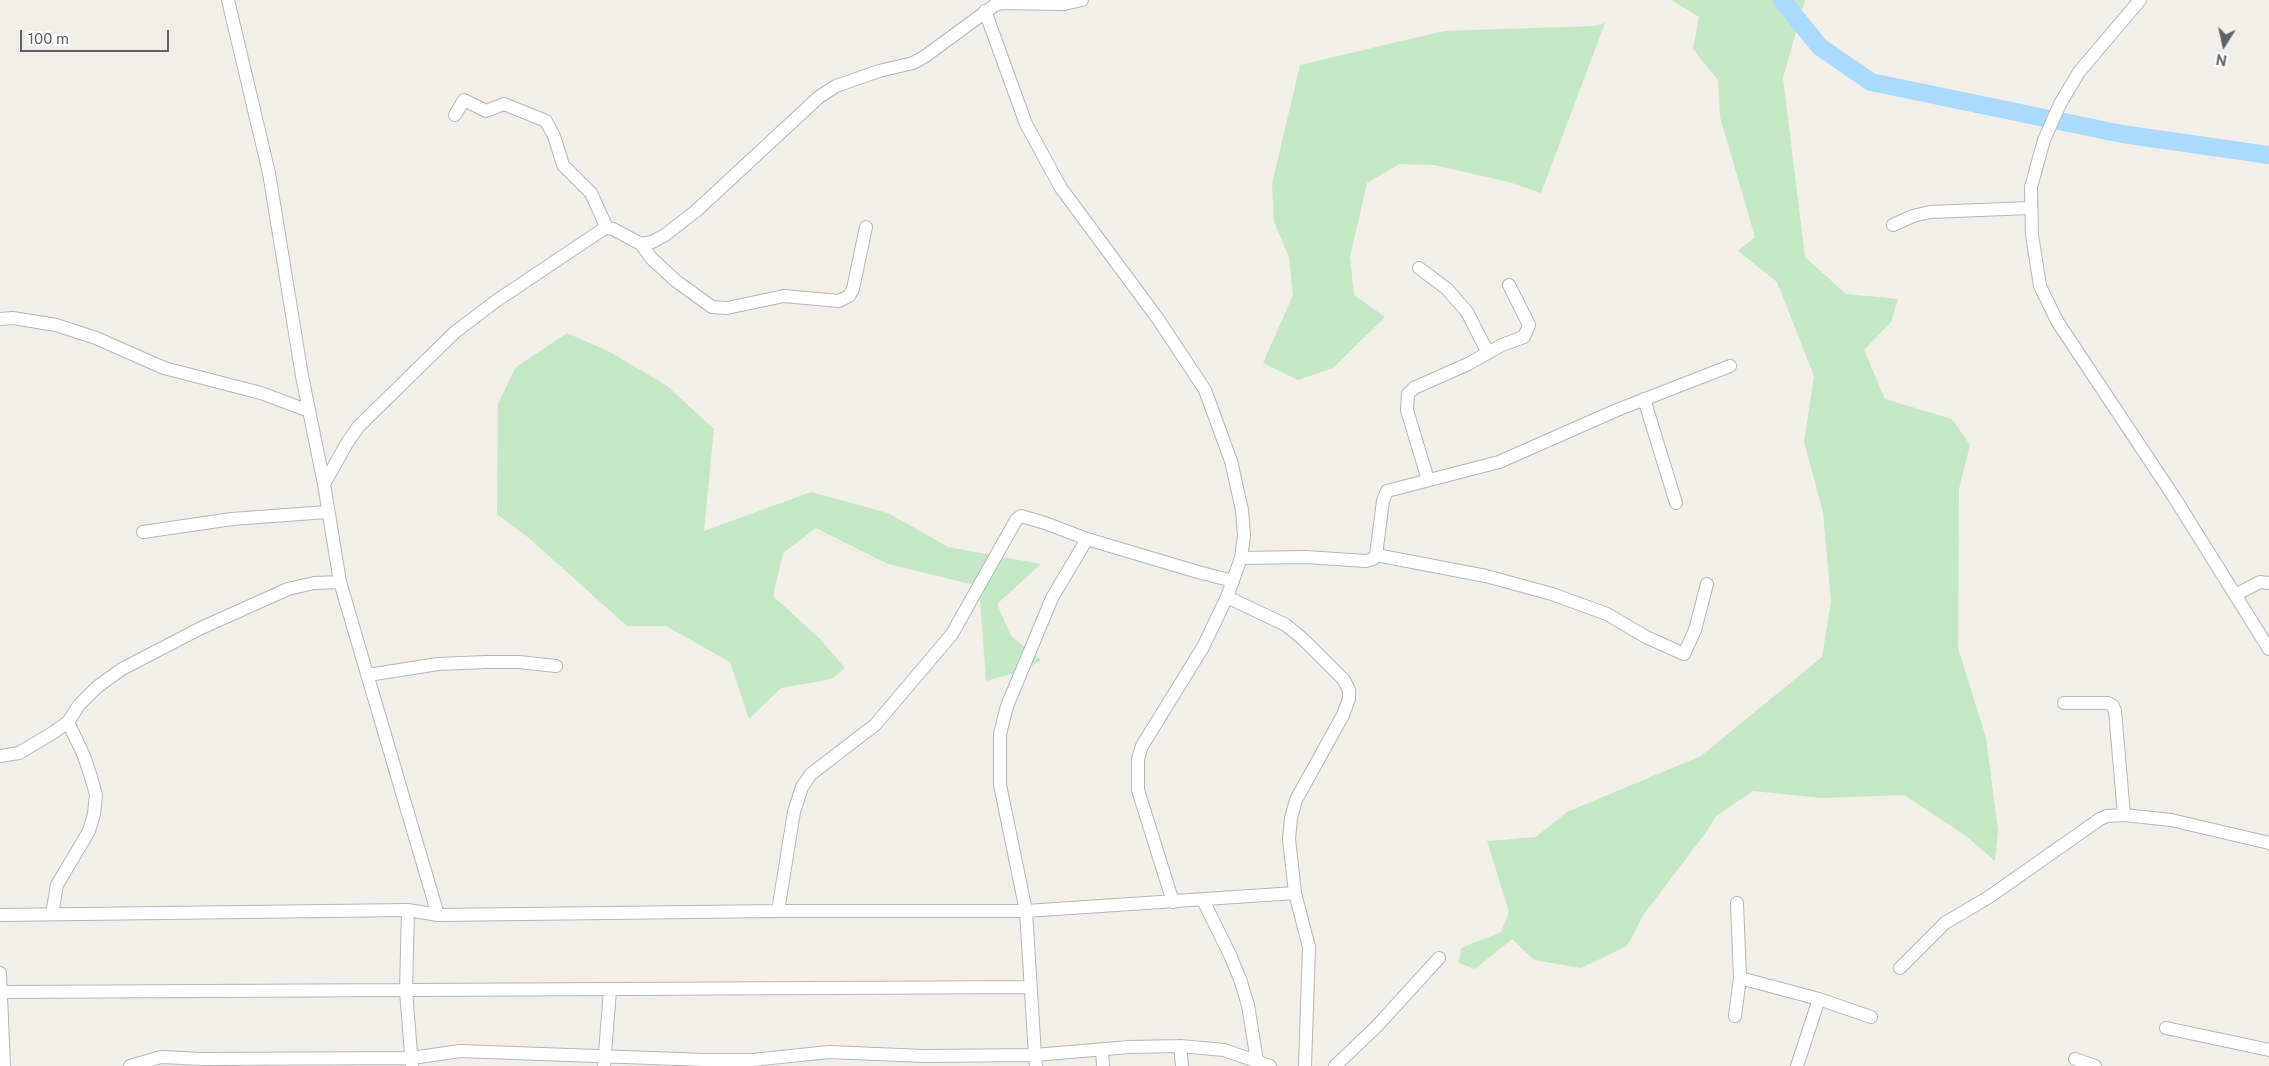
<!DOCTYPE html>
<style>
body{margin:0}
#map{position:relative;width:2269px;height:1066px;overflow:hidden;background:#f1efe8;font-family:"Public Sans",sans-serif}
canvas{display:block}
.north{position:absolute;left:2199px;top:20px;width:50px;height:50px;-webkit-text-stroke:4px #fff;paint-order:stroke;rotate:190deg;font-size:14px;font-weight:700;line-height:20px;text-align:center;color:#5f6368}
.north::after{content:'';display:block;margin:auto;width:18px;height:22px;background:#5f6368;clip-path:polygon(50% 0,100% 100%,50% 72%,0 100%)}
.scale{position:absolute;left:20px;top:30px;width:149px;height:22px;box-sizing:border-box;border:2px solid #5f6368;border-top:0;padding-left:6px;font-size:15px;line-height:18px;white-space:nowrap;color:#5f6368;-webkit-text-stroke:4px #fff;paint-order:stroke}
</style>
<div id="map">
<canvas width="2269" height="1066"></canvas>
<div class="north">N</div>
<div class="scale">100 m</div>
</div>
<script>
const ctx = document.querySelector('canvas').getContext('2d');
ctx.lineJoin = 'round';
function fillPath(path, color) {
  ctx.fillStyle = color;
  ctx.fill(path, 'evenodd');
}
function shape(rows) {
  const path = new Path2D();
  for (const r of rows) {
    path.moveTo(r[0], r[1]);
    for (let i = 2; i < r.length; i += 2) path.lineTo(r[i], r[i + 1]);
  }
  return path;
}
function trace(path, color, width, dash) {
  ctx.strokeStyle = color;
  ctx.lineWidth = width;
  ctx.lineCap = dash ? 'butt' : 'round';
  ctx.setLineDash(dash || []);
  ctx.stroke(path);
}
const green = shape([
 [1671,0,1805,0,1783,78,1805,257,1846,294,1898,299,1891,322,1864,350,1885,399,1952,419,1970,445,1959,489,1958,648,1986,738,1998,830,1995,861,1966,836,1904,795,1822,798,1753,791,1716,816,1707,831,1644,914,1627,946,1581,968,1534,960,1512,939,1475,969,1459,963,1461,948,1501,932,1509,912,1487,841,1536,837,1567,812,1701,756,1822,657,1831,601,1823,512,1804,442,1814,376,1777,282,1738,251,1755,237,1720,117,1718,80,1693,49,1699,17],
 [1605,23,1541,193,1509,182,1434,165,1399,164,1367,183,1350,257,1354,295,1385,317,1333,368,1298,380,1263,363,1293,295,1289,257,1274,222,1272,184,1300,65,1444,31,1595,26],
 [567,333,610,352,667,386,714,429,704,531,811,492,888,513,948,547,1041,564,997,604,1011,636,1041,660,1022,671,986,681,979,586,888,564,816,528,783,553,773,596,820,639,845,668,832,679,781,688,749,719,730,662,666,626,627,626,529,538,497,514,498,404,516,367]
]);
const river = shape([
 [1782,0,1820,47,1871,82,2122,134,2269,155]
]);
const minor = shape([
 [228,0,269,173,302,376,324,484,340,582,438,915],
 [2140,0,2079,72,2060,104,2044,140,2031,187,2032,235,2040,286,2057,321,2174,497,2269,649],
 [985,11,1026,124,1061,188,1158,319,1205,390,1231,461,1242,510,1244,536,1241,558,1227,597,1203,647,1142,746,1138,759,1138,790,1173,902],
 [455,115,464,100,486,111,504,104,546,121,554,136,563,165,591,193,607,228],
 [1893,225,1913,216,1930,212,2030,208],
 [641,244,651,258,676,281,712,307,727,308,784,296,839,301,849,296,853,289,866,227],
 [1419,268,1447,289,1467,312,1488,353],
 [0,319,13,318,56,325,96,338,164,368,261,393,309,411],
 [1644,399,1676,503],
 [1428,480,1407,410,1408,394,1414,388,1468,364,1502,345,1524,337,1529,325,1509,285],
 [324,484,347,443,358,427,454,333,496,301,602,230,607,228,613,229,641,244,652,242,665,235,696,211,819,97,836,86,879,71,913,63,924,57,995,5,1002,3,1064,4,1082,0],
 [143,532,232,519,327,512],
 [1376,555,1486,576,1552,594,1607,614,1646,637,1684,654,1695,630,1707,584],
 [1241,558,1306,557,1366,561,1373,559,1376,555,1383,501,1387,491,1499,462,1617,410,1730,366],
 [2235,595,2260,582,2269,583],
 [1227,597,1286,625,1304,640,1344,680,1349,690,1349,699,1343,715,1296,800,1291,818,1289,839,1295,893,1309,947,1305,1066],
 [368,675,438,664,486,662,519,662,556,666],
 [2064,703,2108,703,2113,706,2115,711,2124,815],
 [0,756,19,753,51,734,68,722,79,705,97,687,122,669,201,628,288,589,314,583,340,582],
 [1203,900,1230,955,1240,979,1248,1005,1257,1061],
 [1737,903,1740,978,1819,999,1871,1017],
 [408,910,406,991,412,1066],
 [778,911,794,812,802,787,811,774,875,725,952,634,1016,520,1021,516,1045,523,1087,539,1198,572,1233,581],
 [52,914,57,885,89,831,94,814,96,795,91,777,84,756,68,722],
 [0,915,408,910,438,915,778,911,1026,911,1295,893],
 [1900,968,1945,923,1989,897,2100,819,2107,816,2124,815,2171,820,2269,843],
 [0,973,4,1066],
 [0,992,1030,987],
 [1735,1016,1740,978],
 [2166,1028,2269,1050],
 [1180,1046,1182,1066],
 [1102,1050,1103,1066],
 [2075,1059,2095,1066],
 [130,1066,161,1057,203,1059,412,1058,460,1051,706,1060,752,1060,829,1052,924,1056,1035,1055,1026,911,1000,785,1000,734,1007,706,1052,598,1087,539],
 [604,1066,610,990],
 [1036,1066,1035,1055,1129,1047,1180,1046,1224,1050,1270,1066],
 [1335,1066,1377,1026,1439,958],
 [1797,1066,1819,999]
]);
fillPath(green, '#c5e8c5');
trace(river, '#aadaff', 18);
trace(minor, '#b5b8bc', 14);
trace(minor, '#fff', 12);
</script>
